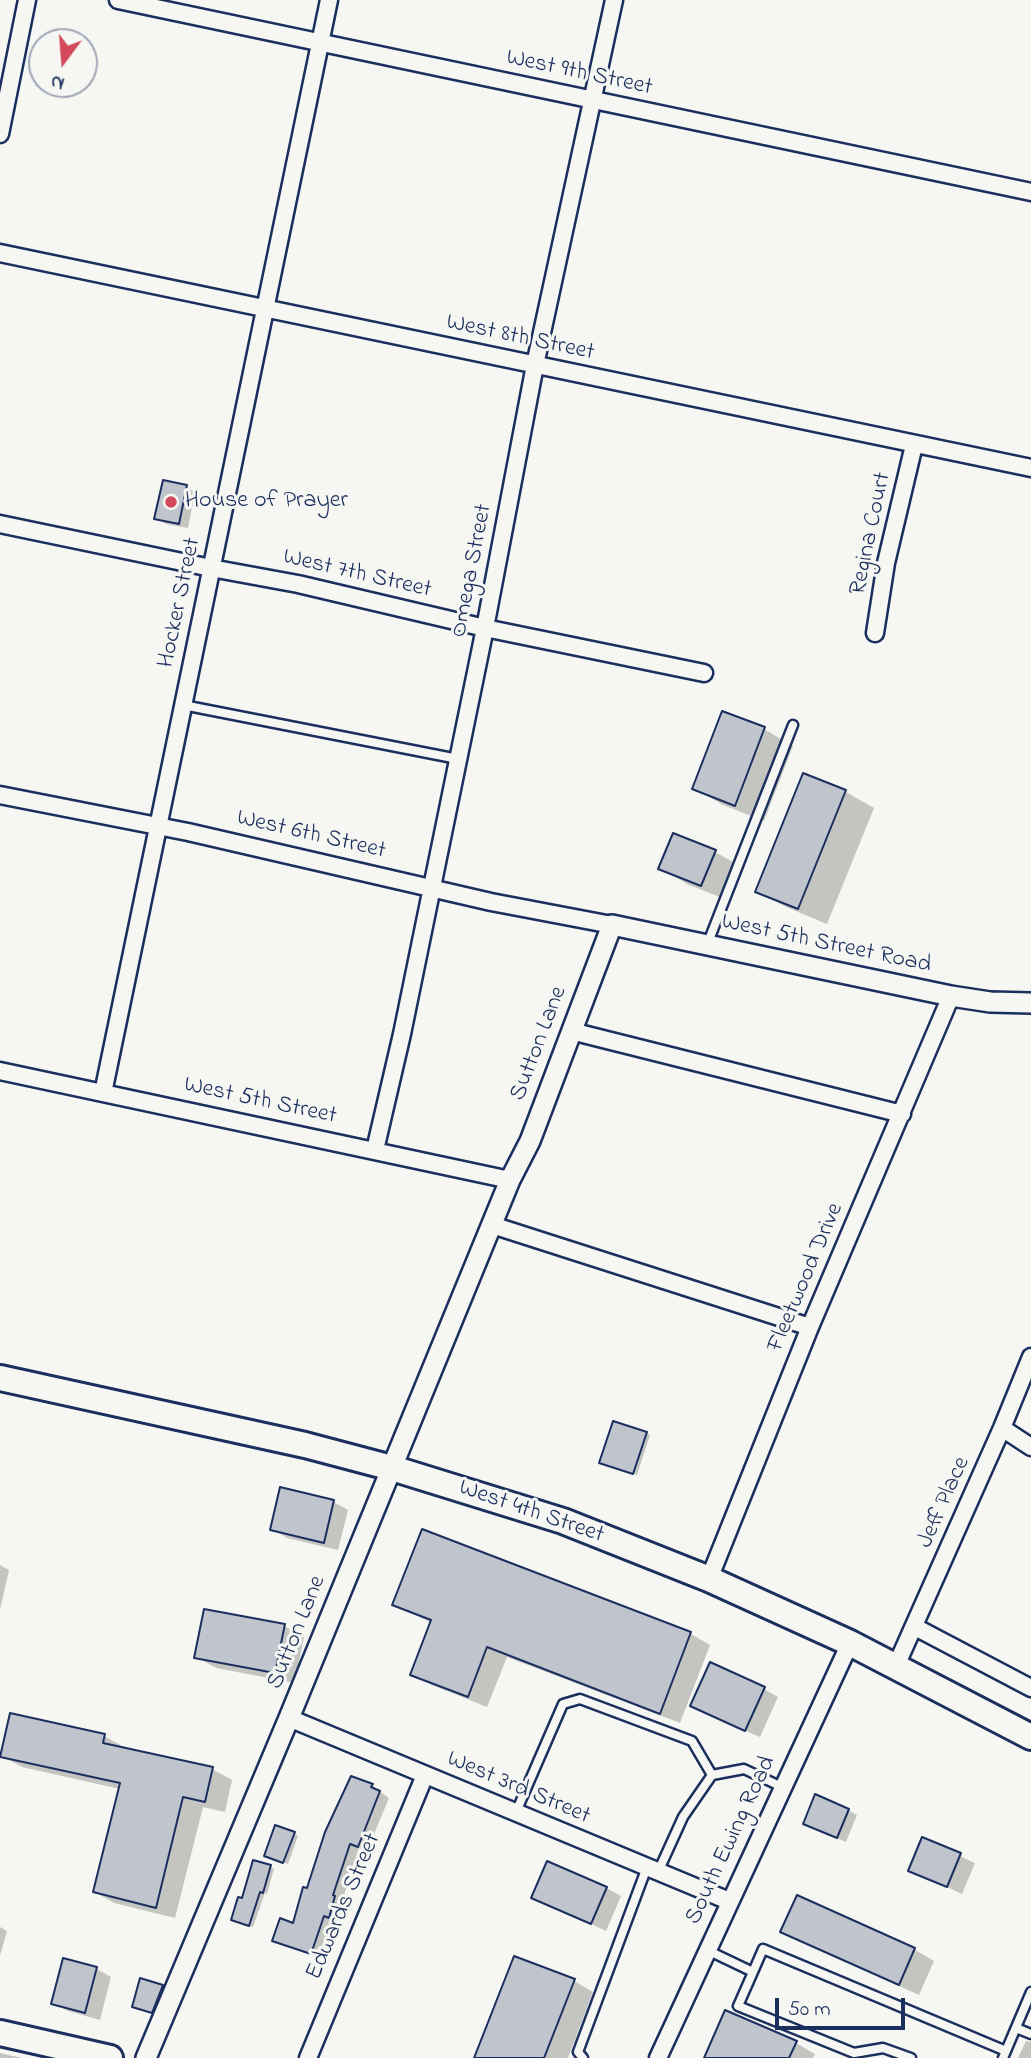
<!DOCTYPE html>
<style>
body{margin:0}
#map{position:relative;width:1031px;height:2058px;overflow:hidden;background:#f6f6f2;font-family:"Indie Flower",sans-serif}
canvas{display:block}
.north{position:absolute;left:28px;top:28px;width:70px;height:70px;box-sizing:border-box;background:#f6f6f2;border:2px solid #9ea6b7;border-radius:50%;rotate:196deg;font-size:19px;font-weight:700;line-height:28px;text-align:center;color:#1b2f5e}
.north::after{content:'';display:block;margin:auto;width:24px;height:32px;background:#d1495b;clip-path:polygon(50% 0,100% 100%,50% 72%,0 100%)}
.scale{position:absolute;left:775px;top:1998px;width:130px;height:32px;box-sizing:border-box;border:4px solid #1b2f5e;border-top:0;padding-left:9px;font-size:21px;line-height:24px;white-space:nowrap;color:#1b2f5e;-webkit-text-stroke:5px #f6f6f2;paint-order:stroke}
</style>
<div id="map">
<canvas width="1031" height="2058"></canvas>
<div class="north">N</div>
<div class="scale">50 m</div>
</div>
<script>
const ctx = document.querySelector('canvas').getContext('2d');
ctx.lineJoin = 'round';
function fillPath(path, color) {
  ctx.fillStyle = color;
  ctx.fill(path, 'evenodd');
}
function shape(rows) {
  const path = new Path2D();
  for (const r of rows) {
    path.moveTo(r[0], r[1]);
    for (let i = 2; i < r.length; i += 2) path.lineTo(r[i], r[i + 1]);
  }
  return path;
}
function trace(path, color, width, dash) {
  ctx.strokeStyle = color;
  ctx.lineWidth = width;
  ctx.lineCap = dash ? 'butt' : 'round';
  ctx.setLineDash(dash || []);
  ctx.stroke(path);
}
function drawText(font, color, halo, rows, align = 'center') {
  ctx.font = font + ' "Indie Flower",sans-serif';
  ctx.lineWidth = 6;
  ctx.setLineDash([]);
  ctx.textBaseline = 'middle';
  ctx.strokeStyle = halo;
  ctx.fillStyle = color;
  for (const [text, x, y, turn = 0] of rows) {
    ctx.save();
    ctx.translate(x, y);
    ctx.rotate((+turn || 0) * Math.PI / 180);
    ctx.textAlign = isNaN(turn) ? turn : align;
    if (halo) ctx.strokeText(text, 0, 0);
    ctx.fillText(text, 0, 0);
    ctx.restore();
  }
}
const shadow = shape([
 [186,487,195,492,188,528,166,524,156,518],
 [723,714,764,729,793,746,764,821,723,805,694,788],
 [804,776,846,792,874,808,827,924,786,907,757,891],
 [715,852,744,868,730,901,689,885,660,868],
 [646,1433,650,1435,637,1475,605,1464],
 [334,1502,348,1510,338,1550,287,1538,272,1529],
 [423,1531,691,1634,710,1645,680,1723,507,1657,487,1707,432,1685,412,1674,432,1623,395,1605],
 [0,1565,9,1570,0,1610],
 [284,1626,304,1637,295,1683,216,1668,196,1657],
 [764,1689,778,1697,760,1737,707,1714],
 [104,1736,124,1747,123,1749,212,1769,232,1780,225,1812,203,1807,175,1918,114,1903,95,1892,120,1789,22,1767,2,1756],
 [352,1778,372,1786,389,1798,367,1851,359,1848,342,1902,344,1903,339,1922,333,1920,320,1958,274,1940,294,1925],
 [848,1810,857,1815,846,1842,814,1828],
 [294,1833,298,1836,288,1864,270,1858],
 [923,1839,975,1863,962,1894,910,1870],
 [270,1867,274,1869,267,1894,265,1893,253,1927,237,1922,243,1900],
 [606,1888,621,1896,606,1931,533,1897],
 [798,1897,915,1950,934,1961,919,1995,802,1942,782,1931],
 [0,1927,7,1931,0,1956],
 [65,1960,97,1969,111,1977,100,2020,68,2011,53,2003],
 [141,1980,166,1989,156,2014,138,2009],
 [574,1981,593,1992,568,2058,476,2058],
 [1026,2041,1031,2042,1031,2058,1018,2058],
 [796,2043,815,2054,813,2058,706,2058],
 [0,2053,22,2058,0,2058]
]);
const building = shape([
 [163,480,187,485,179,524,154,519,163,480],
 [722,711,765,727,735,806,692,789,722,711],
 [803,773,846,790,798,909,755,892,803,773],
 [673,833,716,850,701,886,658,869,673,833],
 [613,1421,647,1432,633,1474,599,1463,613,1421],
 [280,1487,334,1500,324,1543,270,1530,280,1487],
 [422,1529,691,1632,660,1714,487,1647,468,1697,410,1675,431,1620,392,1605,422,1529],
 [204,1609,285,1624,275,1673,194,1658,204,1609],
 [710,1662,765,1687,745,1731,690,1706,710,1662],
 [10,1713,105,1734,103,1743,213,1767,205,1802,183,1797,156,1908,93,1892,120,1783,0,1757,10,1713],
 [351,1776,373,1784,371,1787,380,1791,358,1847,350,1844,333,1895,335,1896,329,1918,324,1916,311,1954,272,1941,280,1918,293,1923,303,1887,307,1888,325,1832,351,1776],
 [815,1794,849,1809,837,1838,803,1824,815,1794],
 [275,1825,295,1832,283,1863,264,1856,275,1825],
 [922,1837,961,1853,947,1887,908,1871,922,1837],
 [253,1860,271,1865,263,1893,260,1892,249,1926,231,1920,238,1897,242,1898,253,1860],
 [547,1861,607,1887,591,1924,531,1898,547,1861],
 [797,1895,915,1948,899,1985,780,1932,797,1895],
 [514,1956,575,1979,544,2058,474,2058,514,1956],
 [63,1958,97,1967,85,2013,51,2004,63,1958],
 [140,1978,163,1985,152,2013,132,2007,140,1978],
 [725,2010,797,2041,789,2058,704,2058,725,2010]
]);
const service = shape([
 [183,705,458,759],
 [707,945,793,725],
 [516,1812,563,1704,580,1699,692,1741,712,1775],
 [658,1872,683,1817,712,1775,744,1769,782,1787],
 [707,1950,753,1972,763,1949,1006,2051],
 [753,1972,738,2006,854,2053,883,2048,911,2058],
 [1016,2028,1031,2034],
 [583,2058,578,2052,647,1867],
 [1003,2058,1031,1992]
]);
const minor = shape([
 [118,0,1031,192],
 [0,134,27,0],
 [0,253,1031,468],
 [0,524,211,568,298,584,485,628,704,673],
 [875,633,886,563,914,445],
 [0,795,188,832,491,902,612,925],
 [571,1031,902,1114],
 [0,1071,510,1180],
 [103,1093,329,0],
 [375,1150,402,1034,485,628,535,365,614,0],
 [492,1225,810,1327],
 [1002,1428,1031,1447],
 [709,1579,810,1327,951,996],
 [915,1627,1031,1688],
 [896,1666,1002,1428,1031,1357],
 [289,1718,729,1901],
 [308,2058,425,1775],
 [658,2058,850,1643]
]);
const tertiary = shape([
 [146,2058,289,1718,510,1180,530,1141,612,925,951,996,990,1002,1031,1003]
]);
const primary = shape([
 [0,1378,305,1445,392,1468,563,1521,709,1579,850,1643,1031,1737],
 [0,2033,110,2058]
]);
const markers = [
 [171,502,7,"#d1495b"]
];
const streetNames = [
 ["West 9th Street",579,74,12],
 ["West 8th Street",520,339,12],
 ["Regina Court",872,534,-78],
 ["Omega Street",473,571,-79],
 ["West 7th Street",357,575,13],
 ["Hocker Street",181,603,-78],
 ["West 6th Street",311,836,13],
 ["West 5th Street Road",826,945,12],
 ["Sutton Lane",540,1044,-69],
 ["West 5th Street",260,1102,12],
 ["Fleetwood Drive",807,1278,-67],
 ["Jeff Place",945,1503,-66],
 ["West 4th Street",531,1513,19],
 ["Sutton Lane",298,1633,-68],
 ["West 3rd Street",518,1789,23],
 ["South Ewing Road",732,1841,-65],
 ["Edwards Street",345,1907,-67]
];
const poiNames = [
 ["House of Prayer",185,502]
];
fillPath(shadow, '#0003');
fillPath(building, '#c0c4cd');
trace(building, '#1b2f5e', 2);
trace(service, '#1b2f5e', 13);
trace(minor, '#1b2f5e', 21);
trace(tertiary, '#1b2f5e', 24);
trace(primary, '#1b2f5e', 30);
trace(service, '#f6f6f2', 8);
trace(minor, '#f6f6f2', 16);
trace(tertiary, '#f6f6f2', 19);
trace(primary, '#f6f6f2', 24);
for (const [x, y, r, color] of markers) {
  const dot = new Path2D();
  dot.arc(x, y, r, 0, 2 * Math.PI);
  ctx.fillStyle = color;
  ctx.fill(dot);
  trace(dot, '#f6f6f2', 2.5);
}
drawText('24px', '#1b2f5e', '#f6f6f2', streetNames);
drawText('24px', '#1b2f5e', '#f6f6f2', poiNames, 'left');
</script>
